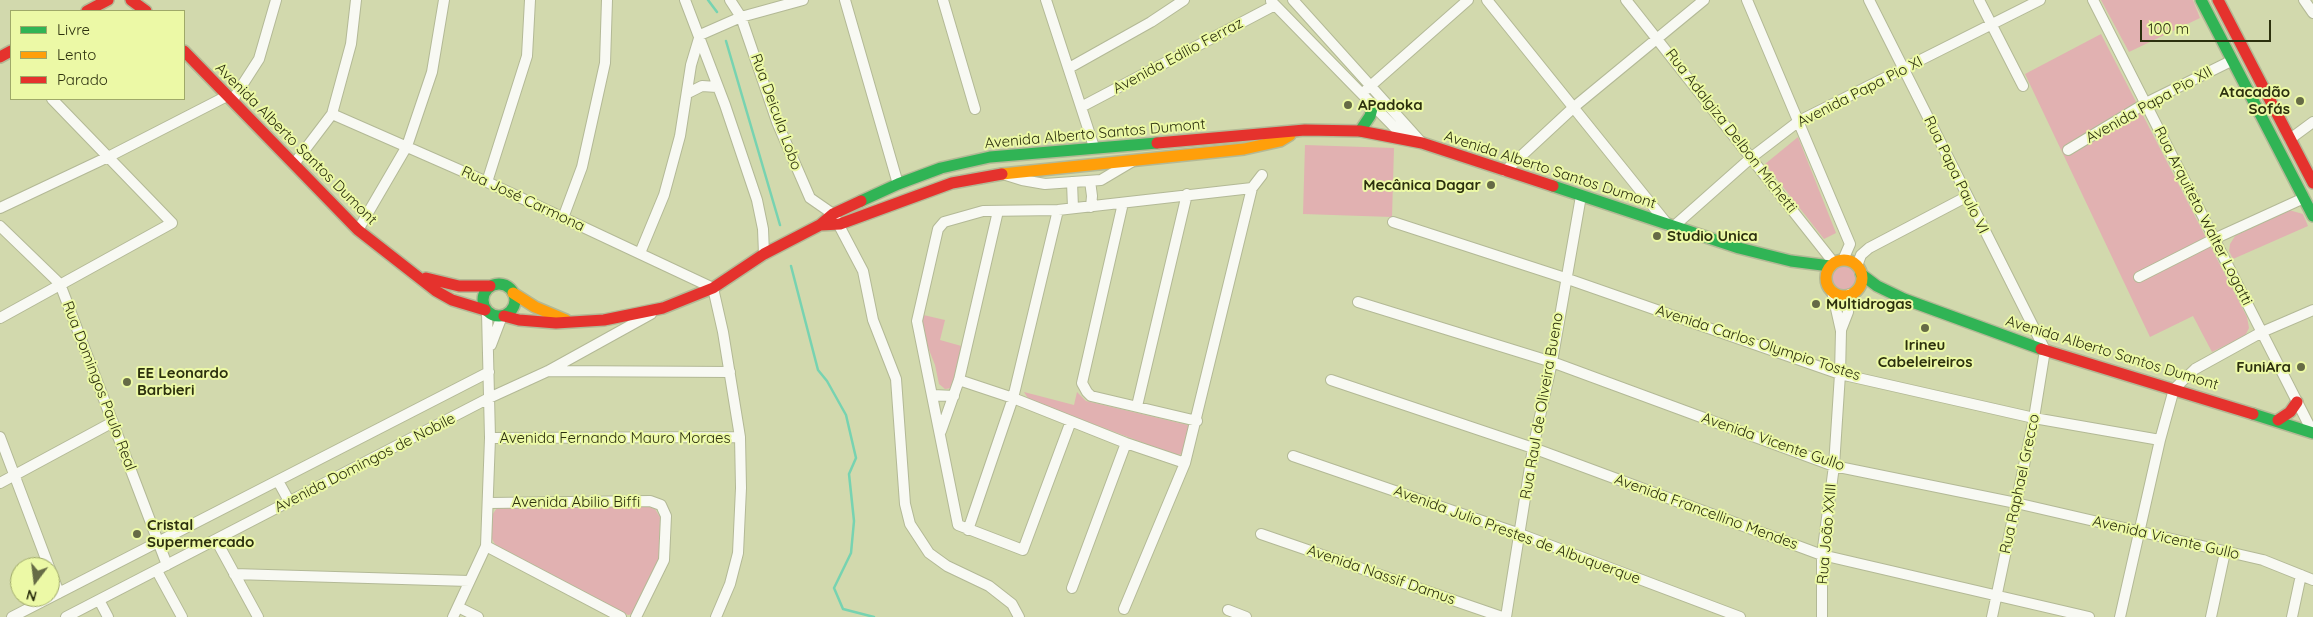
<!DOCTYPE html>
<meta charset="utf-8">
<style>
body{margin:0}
#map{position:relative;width:2313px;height:617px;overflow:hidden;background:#d2d9ad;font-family:Quicksand,sans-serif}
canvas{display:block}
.legend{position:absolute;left:10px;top:10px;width:175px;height:90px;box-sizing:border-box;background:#ecf9a6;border:1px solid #9fa969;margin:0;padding:6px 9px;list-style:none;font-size:15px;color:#2c300e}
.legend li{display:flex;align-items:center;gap:10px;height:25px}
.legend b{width:25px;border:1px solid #9fa969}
.north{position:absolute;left:10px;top:557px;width:50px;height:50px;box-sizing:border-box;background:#ecf9a6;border:1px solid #9fa969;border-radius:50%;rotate:195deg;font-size:14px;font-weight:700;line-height:20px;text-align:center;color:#2c300e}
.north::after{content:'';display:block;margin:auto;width:18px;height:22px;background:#666b46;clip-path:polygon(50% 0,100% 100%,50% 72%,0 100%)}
.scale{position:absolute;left:2140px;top:20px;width:131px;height:22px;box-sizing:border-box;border:2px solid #2c300e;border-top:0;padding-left:6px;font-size:15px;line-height:18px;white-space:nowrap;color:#2c300e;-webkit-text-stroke:4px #ecf9a6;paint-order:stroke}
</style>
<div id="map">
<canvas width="2313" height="617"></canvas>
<ul class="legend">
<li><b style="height:6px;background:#30b455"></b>Livre</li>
<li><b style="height:6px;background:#ff9f0a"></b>Lento</li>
<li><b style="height:6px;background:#e5322d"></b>Parado</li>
</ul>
<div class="north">N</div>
<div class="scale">100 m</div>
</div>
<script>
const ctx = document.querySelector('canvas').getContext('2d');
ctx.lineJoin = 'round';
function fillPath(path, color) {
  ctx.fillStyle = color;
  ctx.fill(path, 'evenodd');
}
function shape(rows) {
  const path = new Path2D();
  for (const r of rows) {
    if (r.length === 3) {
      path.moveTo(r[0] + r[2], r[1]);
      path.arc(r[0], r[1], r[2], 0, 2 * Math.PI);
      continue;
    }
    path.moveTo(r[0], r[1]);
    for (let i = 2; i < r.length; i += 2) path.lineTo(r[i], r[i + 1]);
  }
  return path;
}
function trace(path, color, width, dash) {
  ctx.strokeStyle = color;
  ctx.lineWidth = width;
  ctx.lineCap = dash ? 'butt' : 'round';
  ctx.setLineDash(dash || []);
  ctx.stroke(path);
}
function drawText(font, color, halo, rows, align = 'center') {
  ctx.font = font + ' Quicksand,sans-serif';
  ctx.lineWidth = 4;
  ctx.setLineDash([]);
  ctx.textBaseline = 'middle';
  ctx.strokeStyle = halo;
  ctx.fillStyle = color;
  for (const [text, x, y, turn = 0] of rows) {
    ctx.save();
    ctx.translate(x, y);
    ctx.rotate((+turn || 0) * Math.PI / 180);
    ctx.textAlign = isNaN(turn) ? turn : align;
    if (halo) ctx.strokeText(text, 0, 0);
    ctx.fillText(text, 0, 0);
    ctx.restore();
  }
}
const green = shape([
 [2101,0,2193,0,2200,18,2129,52],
 [2101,34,2247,317,2249,328,2245,336,2212,352,2193,316,2150,337,2025,74],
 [1798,137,1836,233,1824,239,1765,164],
 [1305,145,1394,148,1392,217,1303,214],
 [2289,210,2303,214,2308,226,2233,259,2229,251,2230,244,2235,236],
 [1844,278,13],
 [919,314,945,320,940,340,965,347,952,388,945,389,939,384,935,365,918,322],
 [1024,392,1074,405,1077,392,1086,401,1188,425,1190,426,1183,454,1176,455,1029,400],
 [646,506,655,509,660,517,659,563,632,614,628,615,496,546,492,539,492,515,497,508]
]);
const stream = shape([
 [708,0,717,12],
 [726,41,780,225],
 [791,266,818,370,827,381,846,415,856,458,849,474,854,521,851,553,834,588,843,609,874,617]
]);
const street = shape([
 [685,0,725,105,757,200,763,229,764,254],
 [730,0,741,17,777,122,810,198,833,214,863,271,873,320,896,379,905,504,910,524,929,553,947,566,989,586,1012,604,1019,617],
 [845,0,898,184],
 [943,0,975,109],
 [1046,0,1094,147],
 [1293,0,1422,143],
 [1487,0,1668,225],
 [1626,0,1834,263],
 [1747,0,1850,244,1843,260],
 [1869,0,2045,350,2034,418,1992,617],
 [1979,0,2023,86],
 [2093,0,2313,433],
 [2304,0,2313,13],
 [1271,1,1406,139],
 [1069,68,1151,22,1184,0],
 [1367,89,1468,0],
 [688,93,702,86,717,87],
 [232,101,259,59,276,0],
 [1081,107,1275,5],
 [332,114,487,182,713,288,723,332,740,437,741,488,738,553,730,584,716,617],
 [2290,139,2313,122],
 [2068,150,2146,103,2231,61],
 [294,164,332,114,351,44,356,0],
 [1505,171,1574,107,1704,0],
 [1006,175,1022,180,1045,184,1101,180,1133,161],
 [1090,181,1092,196,1091,207],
 [487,182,527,56,530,0],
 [1072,182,1073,208],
 [1123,203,1082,383,1087,392,1091,396,1197,421],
 [0,208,108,157,227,96],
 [563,218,582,167,605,63,607,0],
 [1393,222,1565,278,1840,374,2034,418,2160,440],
 [0,226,60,284,167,565],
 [1673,227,1752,157,1799,121,2040,0],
 [358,230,407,146,432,72,444,0],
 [640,253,664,195,680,136,691,65,700,35,741,17,803,0],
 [1857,266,1861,255,1869,248,1966,197],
 [2139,277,2214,239,2304,198],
 [1358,302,1552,362,1834,466,2016,503,2263,560,2313,580],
 [0,318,172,223,52,99],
 [1841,330,1848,312,1850,294],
 [491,345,502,316],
 [549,371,730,372],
 [959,380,1013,398,1126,443,1185,463],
 [1331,380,1533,448,1822,555,2089,617],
 [933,395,954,396],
 [1137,406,1187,194],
 [1071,421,1023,550,958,525,917,321,938,229,944,222,983,211,1058,210,1252,188],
 [941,431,959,380,998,211],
 [0,437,49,567],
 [490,438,740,437],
 [1293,456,1520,534,1740,617],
 [278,481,289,501],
 [0,483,113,422],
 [489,503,650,501,661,505,666,516,664,560,636,617],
 [968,530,1013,398,1058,210],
 [1261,534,1502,617],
 [216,540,258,617],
 [486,546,621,617],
 [50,569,59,593],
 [157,571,182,617],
 [234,574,469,581],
 [1072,588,1126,443],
 [99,600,108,617],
 [458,607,478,617],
 [1124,609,1185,463,1252,188,1262,175],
 [1228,610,1246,617],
 [12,617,489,372],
 [66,617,489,398,548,371,651,314],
 [453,617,486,546,490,438,487,312],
 [1506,617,1533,448,1552,362,1581,196],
 [1822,617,1822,555,1834,466,1840,374,1841,331,1832,291],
 [2120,617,2160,440,2174,389,2195,369,2262,332,2313,310],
 [2211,617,2225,552],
 [2292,617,2301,575]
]);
const fast = shape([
 [2201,0,2313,216],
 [1360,131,1370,116,1373,105],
 [1553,186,1739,248,1791,261,1830,266],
 [861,201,898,184,941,168,990,157,1157,143],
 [1861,274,1877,286,1904,299,2041,349],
 [499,300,16],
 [2253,414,2313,433]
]);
const slow = shape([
 [1002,174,1244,149,1280,141,1290,135],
 [1844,278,18],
 [513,293,535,307,566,320]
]);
const jam = shape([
 [131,0,146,11],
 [2218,0,2313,183],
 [87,11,108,0],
 [184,51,358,230,436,291,452,300,485,310],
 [0,57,11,51],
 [1157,143,1305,130,1360,131,1422,143,1553,186],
 [820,225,840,224,952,183,1002,174],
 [426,278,459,286,490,286],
 [504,316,519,320,556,323,604,320,663,308,713,288,764,254,820,225,833,214,861,201],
 [2041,349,2253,414],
 [2278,420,2290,412,2297,402]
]);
const markers = [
 [2300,101,5,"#666b46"],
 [1348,105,5,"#666b46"],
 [1491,185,5,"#666b46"],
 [1657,236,5,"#666b46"],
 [1816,304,5,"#666b46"],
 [1925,328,5,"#666b46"],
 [2301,367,5,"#666b46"],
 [127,382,5,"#666b46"],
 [137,534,5,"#666b46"]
];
const streetNames = [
 ["Avenida Edílio Ferraz",1178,56,-28],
 ["Avenida Papa Pio XI",1860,92,-27],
 ["Avenida Papa Pio XII",2149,105,-29],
 ["Rua Deicula Lobo",776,112,70],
 ["Rua Adalgiza Delbon Michetti",1731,131,52],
 ["Avenida Alberto Santos Dumont",1095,134,-5],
 ["Avenida Alberto Santos Dumont",296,144,45],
 ["Avenida Alberto Santos Dumont",1550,170,18],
 ["Rua Papa Paulo VI",1956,175,64],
 ["Rua José Carmona",523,199,25],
 ["Rua Arquiteto Walter Logatti",2203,216,63],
 ["Avenida Carlos Olympio Tostes",1758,343,18],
 ["Avenida Alberto Santos Dumont",2112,353,17],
 ["Rua Domingos Paulo Real",99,386,69],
 ["Rua Raul de Oliveira Bueno",1542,406,-80],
 ["Avenida Fernando Mauro Moraes",615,438],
 ["Avenida Vicente Gullo",1773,442,19],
 ["Avenida Domingos de Nobile",365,463,-27],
 ["Rua Raphael Grecco",2020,484,-78],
 ["Avenida Abilio Biffi",576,502],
 ["Avenida Francellino Mendes",1706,512,20],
 ["Rua João XXIII",1827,534,-85],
 ["Avenida Julio Prestes de Albuquerque",1517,535,20],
 ["Avenida Vicente Gullo",2166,538,13],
 ["Avenida Nassif Damus",1381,575,19]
];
const poiNames = [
 ["Atacadão",2290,92,"right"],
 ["Sofás",2290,109,"right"],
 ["APadoka",1358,105],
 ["Mecânica Dagar",1481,185,"right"],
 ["Studio Unica",1667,236],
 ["Multidrogas",1826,304],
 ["Irineu",1925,345,"center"],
 ["Cabeleireiros",1925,362,"center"],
 ["FuniAra",2291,367,"right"],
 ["EE Leonardo",137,373],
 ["Barbieri",137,390],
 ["Cristal",147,525],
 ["Supermercado",147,542]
];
fillPath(green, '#e1b1b1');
trace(stream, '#77d3b1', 2.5);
trace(street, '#b3b996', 12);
trace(fast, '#b3b996', 14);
trace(slow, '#b3b996', 14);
trace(jam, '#b3b996', 14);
trace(street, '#f8f9f3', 10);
trace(fast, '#30b455', 11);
trace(slow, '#ff9f0a', 11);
trace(jam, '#e5322d', 11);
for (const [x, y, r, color] of markers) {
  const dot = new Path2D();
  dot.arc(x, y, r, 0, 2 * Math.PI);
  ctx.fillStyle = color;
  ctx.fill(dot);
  trace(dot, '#ecf9a6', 2);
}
drawText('15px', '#2c300e', '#ecf9a6', streetNames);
drawText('bold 15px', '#2c300e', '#ecf9a6', poiNames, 'left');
</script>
